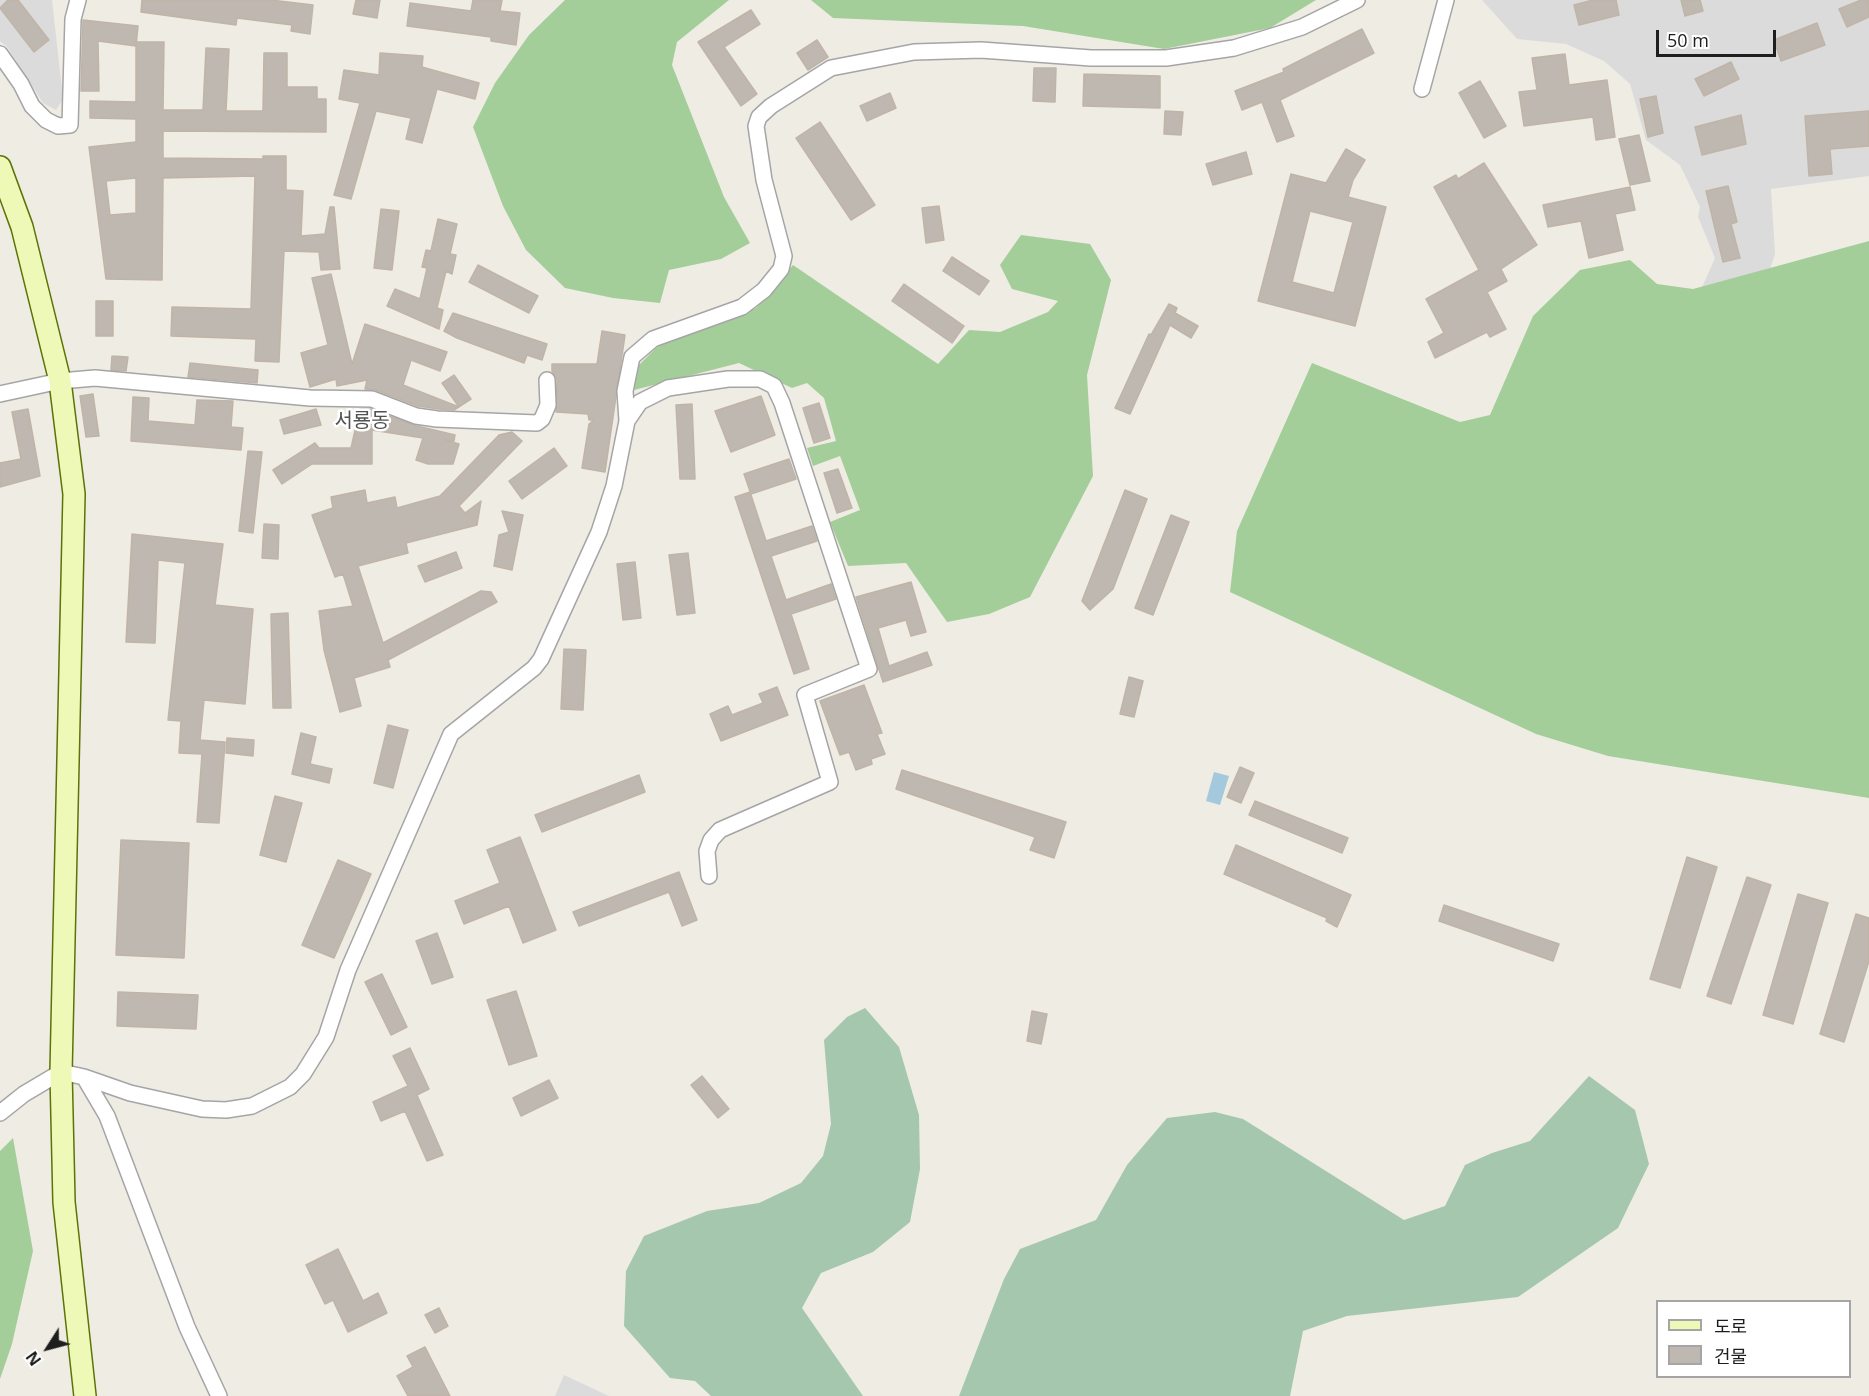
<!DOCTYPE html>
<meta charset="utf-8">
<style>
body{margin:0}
#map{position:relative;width:1869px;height:1396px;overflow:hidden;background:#efece4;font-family:"Open Sans","Noto Sans KR",sans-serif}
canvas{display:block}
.legend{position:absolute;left:1656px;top:1300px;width:195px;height:78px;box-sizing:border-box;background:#fff;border:2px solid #a5a5a5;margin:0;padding:8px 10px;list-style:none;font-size:18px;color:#1e1e1e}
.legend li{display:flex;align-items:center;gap:12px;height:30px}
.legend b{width:30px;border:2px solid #a5a5a5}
.north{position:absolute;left:18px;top:1318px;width:60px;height:60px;-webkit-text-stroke:4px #fff;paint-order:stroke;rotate:234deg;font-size:16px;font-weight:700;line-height:24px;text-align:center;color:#1e1e1e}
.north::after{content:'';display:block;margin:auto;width:21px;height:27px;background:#1e1e1e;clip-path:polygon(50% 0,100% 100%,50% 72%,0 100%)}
.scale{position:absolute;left:1656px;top:30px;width:120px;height:27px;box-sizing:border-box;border:3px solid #1e1e1e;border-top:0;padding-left:8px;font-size:18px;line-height:21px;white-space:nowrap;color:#1e1e1e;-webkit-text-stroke:4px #fff;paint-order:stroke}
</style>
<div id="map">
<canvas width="1869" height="1396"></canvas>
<ul class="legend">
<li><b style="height:8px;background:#eef9b8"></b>도로</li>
<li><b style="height:16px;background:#bfb8b0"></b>건물</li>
</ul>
<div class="north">N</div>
<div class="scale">50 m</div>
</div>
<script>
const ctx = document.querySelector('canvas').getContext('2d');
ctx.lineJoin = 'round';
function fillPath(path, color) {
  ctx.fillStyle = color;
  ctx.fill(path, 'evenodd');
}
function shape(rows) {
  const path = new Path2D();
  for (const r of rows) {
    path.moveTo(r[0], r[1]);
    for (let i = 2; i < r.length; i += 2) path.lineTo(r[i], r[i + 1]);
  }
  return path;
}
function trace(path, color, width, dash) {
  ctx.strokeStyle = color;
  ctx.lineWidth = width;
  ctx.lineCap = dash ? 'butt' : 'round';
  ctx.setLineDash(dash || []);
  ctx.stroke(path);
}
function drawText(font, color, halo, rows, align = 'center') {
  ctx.font = font + ' "Open Sans","Noto Sans KR",sans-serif';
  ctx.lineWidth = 5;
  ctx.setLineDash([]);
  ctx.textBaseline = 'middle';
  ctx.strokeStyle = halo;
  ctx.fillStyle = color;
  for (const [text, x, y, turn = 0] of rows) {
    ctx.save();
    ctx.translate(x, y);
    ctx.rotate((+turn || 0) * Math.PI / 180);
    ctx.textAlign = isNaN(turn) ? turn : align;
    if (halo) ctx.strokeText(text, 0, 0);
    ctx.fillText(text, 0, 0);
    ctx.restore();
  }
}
const residential = shape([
 [0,0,52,0,63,99,56,110,43,103,8,48,0,41],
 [1482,0,1869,0,1869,176,1771,189,1775,254,1767,278,1695,303,1715,258,1698,217,1700,207,1680,165,1646,140,1630,84,1604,61,1566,44,1517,39],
 [564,1375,609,1396,555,1396]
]);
const forest = shape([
 [565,0,729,0,677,42,672,65,724,197,750,243,721,259,669,270,660,303,613,298,565,288,526,250,503,206,473,127,495,83,529,35],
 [811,0,1316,0,1270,28,1164,49,1023,26,833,18],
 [1021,235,1090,244,1111,280,1087,375,1093,476,1030,597,989,614,947,622,906,563,848,566,830,522,860,510,840,456,813,466,807,448,836,441,824,398,807,383,792,388,739,363,634,390,637,367,656,348,679,335,756,308,793,265,938,364,969,330,1000,332,1048,312,1058,301,1012,289,1000,265],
 [1869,241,1869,798,1608,756,1536,734,1230,592,1237,531,1312,363,1460,422,1490,415,1533,316,1580,270,1630,260,1657,284,1693,289],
 [13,1138,33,1251,12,1344,0,1379,0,1151]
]);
const cemetery = shape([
 [865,1008,899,1047,919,1115,920,1169,910,1222,873,1252,821,1273,802,1308,863,1396,711,1396,695,1381,670,1378,624,1326,626,1271,644,1236,707,1211,759,1203,801,1183,823,1156,831,1124,824,1040,847,1017],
 [1589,1076,1635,1110,1649,1164,1618,1228,1518,1297,1347,1316,1303,1331,1290,1396,959,1396,1004,1279,1020,1249,1096,1220,1127,1165,1167,1118,1215,1112,1243,1119,1404,1220,1445,1206,1465,1165,1492,1153,1530,1141]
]);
const water = shape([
 [1214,772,1229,776,1220,805,1206,801]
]);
const building = shape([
 [8,0,18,0,49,40,34,52,0,8,8,0],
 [142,0,271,0,313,5,310,34,291,31,292,25,237,18,236,25,141,12,142,0],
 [356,0,380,0,377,18,353,14,356,0],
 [473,0,502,0,500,11,520,13,516,45,491,41,491,37,407,26,410,3,471,11,473,0],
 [1593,0,1616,0,1619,15,1579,25,1574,5,1593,0],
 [1681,0,1700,0,1703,11,1685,16,1681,0],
 [1861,0,1869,0,1869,17,1847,27,1839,9,1861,0],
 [751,10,760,24,724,47,757,94,741,106,698,42,751,10],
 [83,20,138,26,136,46,98,41,99,91,81,91,83,20],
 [1817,23,1825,45,1781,61,1774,40,1817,23],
 [1362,29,1374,53,1280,100,1294,136,1277,142,1262,102,1242,110,1235,91,1284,72,1283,69,1362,29],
 [817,40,828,57,808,70,797,53,817,40],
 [136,42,164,42,163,110,203,110,206,48,229,49,226,111,263,111,264,53,287,53,287,87,317,87,317,99,326,99,326,132,163,131,163,158,263,159,263,156,286,156,286,190,303,191,301,236,325,234,330,207,334,207,340,269,321,270,319,252,284,251,279,362,255,361,256,339,171,336,172,307,251,309,255,176,163,178,162,280,106,279,89,147,136,142,136,119,90,118,90,101,136,102,136,42],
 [136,178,136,213,110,215,106,181,136,178],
 [380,53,423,56,422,67,479,83,475,99,437,89,422,143,406,139,411,118,376,111,351,199,334,195,360,103,339,99,344,70,379,75,380,53],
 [1565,54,1569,85,1607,80,1615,137,1596,140,1593,117,1524,126,1519,92,1537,90,1532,58,1565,54],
 [1731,62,1739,79,1704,96,1695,79,1731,62],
 [1034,68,1056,68,1055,102,1033,101,1034,68],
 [1084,74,1160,76,1160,108,1083,106,1084,74],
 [1480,81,1506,126,1484,138,1459,93,1480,81],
 [890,93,896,108,867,121,860,106,890,93],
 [1656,96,1663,133,1648,137,1640,99,1656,96],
 [1165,111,1183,112,1181,135,1164,134,1165,111],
 [1869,111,1869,146,1830,149,1832,174,1809,176,1805,116,1869,111],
 [1741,115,1746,144,1702,155,1695,127,1741,115],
 [820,122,875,205,851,220,796,138,820,122],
 [1639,135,1650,181,1630,185,1619,139,1639,135],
 [1346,149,1365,160,1353,180,1348,197,1386,207,1355,326,1258,301,1291,174,1326,183,1346,149],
 [1310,211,1353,222,1334,293,1292,282,1310,211],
 [1246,152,1252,174,1213,185,1206,164,1246,152],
 [1484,163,1537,245,1501,269,1507,281,1487,292,1506,329,1490,337,1487,332,1435,358,1428,342,1444,333,1426,299,1479,270,1434,187,1456,175,1458,179,1484,163],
 [1728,186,1737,222,1731,224,1740,258,1723,262,1706,191,1728,186],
 [1630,187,1635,210,1615,214,1623,250,1589,258,1581,221,1548,227,1543,205,1630,187],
 [939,206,944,240,926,243,922,208,939,206],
 [381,209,399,211,392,270,374,268,381,209],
 [438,219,457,224,450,254,456,255,452,274,446,271,437,308,443,310,439,329,387,306,395,289,420,299,427,268,422,267,426,250,431,251,438,219],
 [952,257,989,281,979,295,943,271,952,257],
 [478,265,538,296,529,313,469,282,478,265],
 [331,274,352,364,365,324,447,352,440,371,411,360,403,385,459,407,442,383,454,375,471,399,454,410,438,409,418,406,376,390,365,389,367,380,337,386,336,379,310,387,301,353,328,345,312,278,331,274],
 [904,284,964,326,952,343,892,301,904,284],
 [96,301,113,301,113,336,96,336,96,301],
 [1169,304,1177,308,1175,313,1198,326,1191,338,1170,325,1130,414,1115,408,1149,334,1151,335,1169,304],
 [453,313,547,344,542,360,527,355,524,363,457,338,444,331,453,313],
 [602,331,625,335,605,472,582,468,589,424,594,420,589,420,588,414,556,412,557,380,552,371,552,364,597,364,602,331],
 [112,356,128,357,126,371,111,370,112,356],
 [190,363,258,370,257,383,188,377,190,363],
 [93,394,99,436,86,437,80,396,93,394],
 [761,396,775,435,731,452,715,411,761,396],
 [133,397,149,398,148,421,195,425,197,400,233,401,231,427,243,428,241,450,131,441,133,397],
 [819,403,830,438,814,443,803,408,819,403],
 [692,404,695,479,680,479,676,405,692,404],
 [28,409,40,476,0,487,0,463,21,459,12,412,28,409],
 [316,409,321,425,284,434,280,420,316,409],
 [360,409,370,409,413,425,455,435,454,441,445,440,459,444,453,464,428,464,416,460,423,438,372,430,372,464,312,464,282,484,273,470,315,443,319,448,351,448,360,409],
 [512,432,522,441,459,506,465,513,481,501,477,525,406,543,408,553,358,566,383,643,481,591,491,592,497,602,388,660,390,667,354,678,361,706,340,712,324,650,319,611,353,606,343,574,335,577,312,515,333,508,331,497,365,490,367,503,395,497,397,508,440,496,499,435,512,432],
 [554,448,567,466,522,499,509,481,554,448],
 [248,451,262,452,253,533,239,531,248,451],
 [789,459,796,479,751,494,744,474,789,459],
 [838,469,852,508,837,513,824,473,838,469],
 [1125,490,1147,499,1113,589,1090,610,1082,601,1125,490],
 [750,492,766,541,812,526,817,541,771,556,786,600,831,584,836,599,791,614,809,669,794,674,735,497,750,492],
 [502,511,523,515,512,570,494,566,499,535,509,532,502,511],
 [1171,515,1189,522,1153,615,1135,608,1171,515],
 [264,524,279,525,278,559,262,558,264,524],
 [132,534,223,544,215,605,253,609,245,704,204,700,200,740,225,742,219,823,197,822,202,754,179,753,181,721,168,720,185,563,158,560,155,643,126,642,132,534],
 [456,552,462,568,425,582,418,566,456,552],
 [688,553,695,613,677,615,669,555,688,553],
 [635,562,641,618,623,620,617,564,635,562],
 [911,582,926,632,911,636,906,620,878,628,889,666,927,652,932,665,883,682,856,597,911,582],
 [288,613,291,708,273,708,271,614,288,613],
 [564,649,586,650,583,710,561,709,564,649],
 [1129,677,1143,681,1134,717,1120,714,1129,677],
 [864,685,882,733,877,734,885,754,871,759,872,764,856,770,849,752,840,755,820,701,864,685],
 [777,687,788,715,721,741,710,714,728,706,732,715,763,703,759,694,777,687],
 [388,725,408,730,393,788,374,783,388,725],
 [301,733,316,737,310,764,332,769,329,783,292,774,301,733],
 [227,738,254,740,253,756,226,753,227,738],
 [1240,767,1254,773,1241,803,1227,797,1240,767],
 [902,770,1066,822,1054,858,1030,850,1035,837,896,789,902,770],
 [639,775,645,792,542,832,535,815,639,775],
 [275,796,302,803,286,862,260,855,275,796],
 [1255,801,1348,838,1342,853,1249,815,1255,801],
 [520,837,556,930,523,943,509,906,464,924,455,901,500,883,487,850,520,837],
 [121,840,189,843,184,958,116,955,121,840],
 [1236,845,1351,895,1337,927,1326,921,1327,918,1224,874,1236,845],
 [1687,857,1717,867,1680,988,1650,979,1687,857],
 [338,860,371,874,334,958,302,945,338,860],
 [679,872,697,920,682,926,669,892,579,926,573,912,679,872],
 [1747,877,1771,885,1731,1004,1707,996,1747,877],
 [1798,894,1828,903,1793,1024,1763,1015,1798,894],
 [1444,905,1559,944,1553,961,1439,921,1444,905],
 [1856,914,1869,918,1869,961,1844,1042,1820,1034,1856,914],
 [437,933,453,977,432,984,416,941,437,933],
 [382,974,407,1027,391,1035,365,982,382,974],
 [516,991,537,1056,509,1065,487,1000,516,991],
 [118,992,198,995,196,1029,117,1026,118,992],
 [1032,1011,1047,1014,1041,1044,1027,1041,1032,1011],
 [410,1048,429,1089,417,1095,443,1155,427,1161,405,1111,381,1121,373,1102,408,1086,393,1056,410,1048],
 [702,1076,729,1109,718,1118,691,1085,702,1076],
 [549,1080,558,1098,521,1116,513,1098,549,1080],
 [338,1249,363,1301,378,1293,387,1313,348,1332,333,1300,325,1304,306,1265,338,1249],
 [439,1308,448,1326,435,1333,425,1315,439,1308],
 [425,1347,450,1396,408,1396,397,1376,413,1367,407,1356,425,1347]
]);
const street = shape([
 [0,54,21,84,32,106,46,120,58,126,70,125,73,19,78,0],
 [1422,89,1446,0],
 [0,394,60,381,95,378,310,398,372,399,416,416,437,419,537,423,542,419,548,405,547,380],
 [627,421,625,391,632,357,653,339,742,307,764,290,781,269,784,256,764,180,756,126,759,117,771,106,831,68,914,52,981,50,1091,58,1166,58,1234,48,1302,27,1357,0],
 [84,1077,130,1093,202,1109,226,1110,252,1106,290,1087,303,1074,326,1037,348,970,451,734,534,668,541,659,599,532,614,486,627,421,640,402,668,388,728,379,760,379,774,386,782,403,869,669,805,695,830,782,720,830,711,840,707,851,709,876],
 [0,1113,24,1094,61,1072,84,1077,107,1116,187,1327,219,1396]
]);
const secondary = shape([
 [0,167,22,227,60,381,74,494,61,1072,64,1202,85,1396]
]);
const quarterNames = [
 ["서룡동",362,421]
];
fillPath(residential, '#dcdbdb');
fillPath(forest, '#a3ce99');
fillPath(cemetery, '#a5c7ae');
fillPath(water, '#a4c9dc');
fillPath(building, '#bfb8b0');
trace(building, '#c0b4a6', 1.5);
trace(street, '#a5a5a5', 18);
trace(secondary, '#5c7306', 24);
trace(street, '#fff', 15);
trace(secondary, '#eef9b8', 21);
drawText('20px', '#515151', '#fff', quarterNames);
</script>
